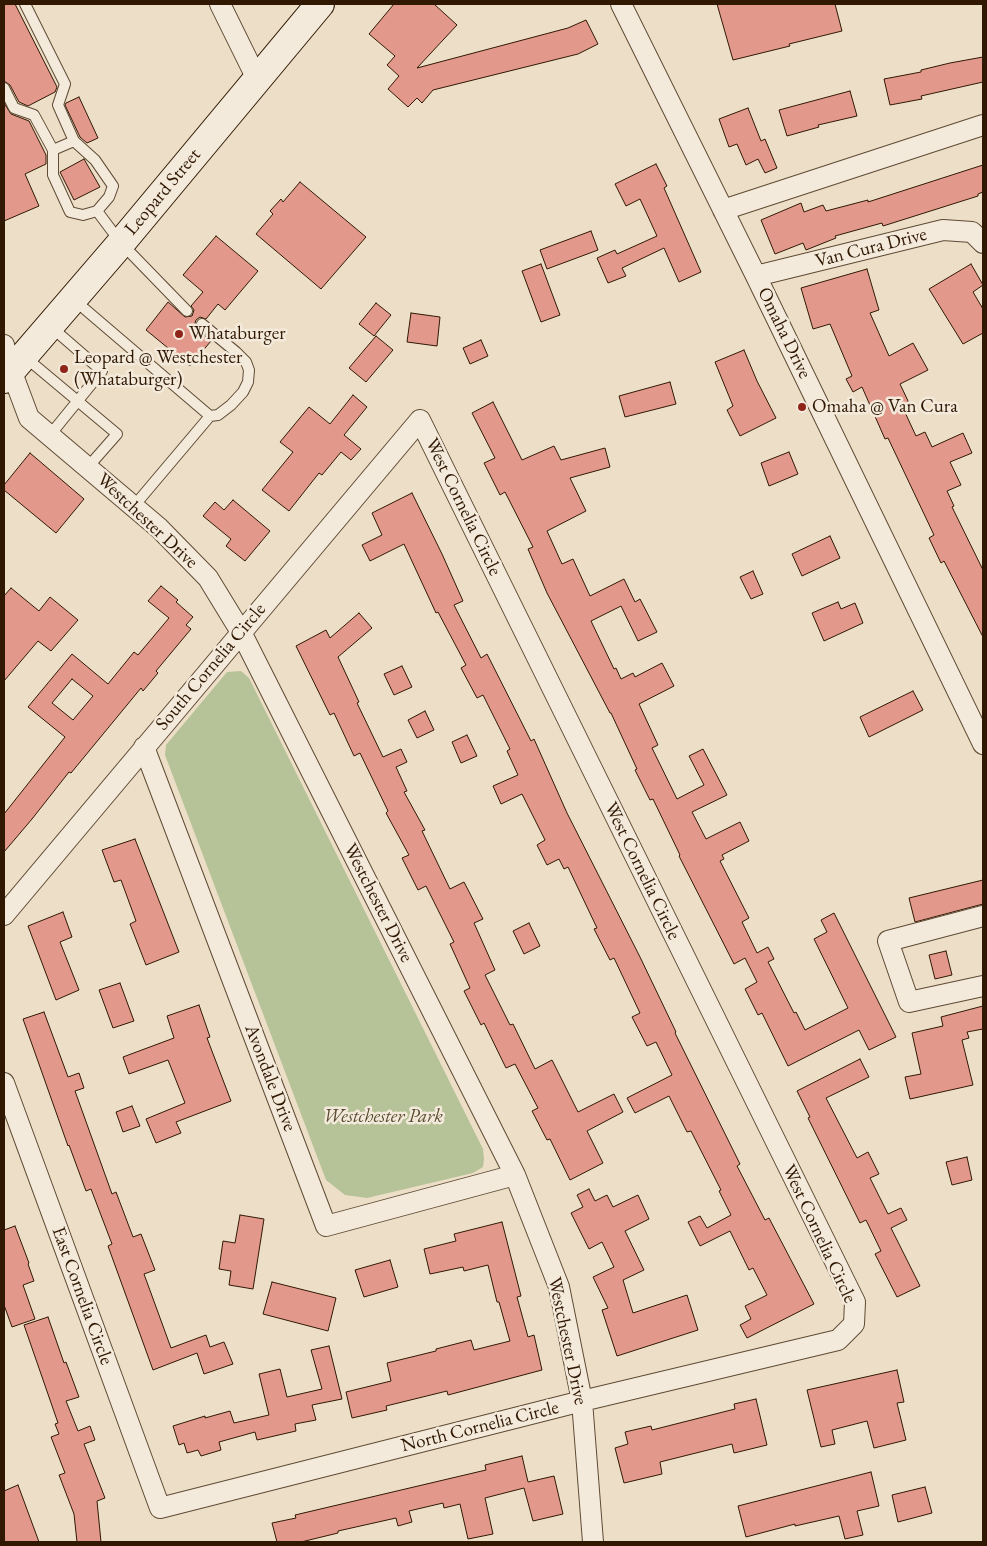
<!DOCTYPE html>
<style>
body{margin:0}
#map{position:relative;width:987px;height:1546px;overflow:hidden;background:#eddfc7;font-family:"EB Garamond",serif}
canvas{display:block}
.frame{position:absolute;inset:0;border:5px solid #301803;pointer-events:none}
</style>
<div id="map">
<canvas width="987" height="1546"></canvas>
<div class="frame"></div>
</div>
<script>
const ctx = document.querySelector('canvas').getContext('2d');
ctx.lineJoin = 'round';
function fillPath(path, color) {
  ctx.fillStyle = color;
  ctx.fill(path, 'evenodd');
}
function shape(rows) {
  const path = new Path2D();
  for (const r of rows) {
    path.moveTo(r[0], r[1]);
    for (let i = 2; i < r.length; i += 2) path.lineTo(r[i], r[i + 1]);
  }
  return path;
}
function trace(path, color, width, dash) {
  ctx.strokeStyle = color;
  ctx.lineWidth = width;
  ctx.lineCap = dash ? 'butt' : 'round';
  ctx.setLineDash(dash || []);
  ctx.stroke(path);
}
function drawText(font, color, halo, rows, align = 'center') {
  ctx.font = font + ' "EB Garamond",serif';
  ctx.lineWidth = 5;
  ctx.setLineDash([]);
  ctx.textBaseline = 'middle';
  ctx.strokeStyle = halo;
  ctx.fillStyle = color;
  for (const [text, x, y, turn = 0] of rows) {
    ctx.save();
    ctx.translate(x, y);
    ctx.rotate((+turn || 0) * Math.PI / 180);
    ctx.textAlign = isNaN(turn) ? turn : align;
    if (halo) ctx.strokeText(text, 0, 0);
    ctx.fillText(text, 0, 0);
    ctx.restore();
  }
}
const green = shape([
 [241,671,249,678,483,1149,484,1159,483,1167,473,1173,367,1198,345,1195,326,1180,165,755,166,745,227,672]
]);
const building = shape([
 [4,4,15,4,57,87,55,92,28,106,19,102,10,85,4,81,4,4],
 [394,4,434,4,457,25,417,68,568,28,586,20,598,44,578,54,433,90,422,103,417,98,408,107,388,89,399,76,387,65,395,56,369,34,394,4],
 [717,4,835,4,842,31,789,44,790,46,733,60,717,4],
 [983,57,983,82,921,96,922,99,890,105,884,79,921,72,921,70,950,63,983,57],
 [850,91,857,116,818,125,819,127,787,136,779,110,850,91],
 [79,97,98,138,87,143,80,137,65,105,66,103,79,97],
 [4,103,11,114,29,121,46,155,46,164,25,174,39,206,4,221,4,103],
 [748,108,761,141,765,139,777,168,765,173,758,159,746,165,737,144,729,147,719,119,748,108],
 [84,159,100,187,74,200,60,172,84,159],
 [656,164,667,186,664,188,701,272,679,282,664,248,622,268,626,276,608,283,597,258,615,250,617,254,657,236,640,199,626,206,615,184,656,164],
 [983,165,983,192,978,194,978,196,883,226,882,223,835,236,836,238,806,250,803,243,775,254,761,220,801,203,804,212,823,205,826,211,868,200,868,202,983,165],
 [300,182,366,237,321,289,256,234,273,214,270,211,281,199,283,202,300,182],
 [591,231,598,250,547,269,540,250,591,231],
 [216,236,258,271,225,310,218,304,206,319,200,317,196,320,195,323,197,329,211,341,190,366,146,330,168,302,185,317,192,316,194,310,191,306,203,292,183,275,216,236],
 [541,264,560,315,541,322,522,271,541,264],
 [971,264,983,285,973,292,983,309,983,333,963,344,929,289,971,264],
 [867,269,879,310,870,313,889,356,913,343,928,370,900,384,909,403,902,406,916,436,925,432,932,447,963,433,972,453,950,462,961,485,947,491,954,506,952,507,983,570,983,637,944,561,941,563,929,538,934,535,888,438,885,439,862,387,853,392,846,379,852,376,830,324,813,329,801,288,867,269],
 [376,303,391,315,374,336,359,324,376,303],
 [411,313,440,317,437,346,407,342,411,313],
 [376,336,393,350,366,382,349,368,376,336],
 [481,340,488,356,470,364,463,348,481,340],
 [744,350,757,381,776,418,740,436,727,410,733,406,715,362,744,350],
 [670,382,676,404,625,417,619,396,670,382],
 [353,395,367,407,344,435,361,449,351,460,341,452,322,475,319,473,289,511,262,490,293,452,280,442,309,407,330,424,353,395],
 [493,402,522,460,554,446,561,460,605,448,610,467,570,478,586,511,547,531,562,564,573,559,590,596,624,579,635,602,640,599,657,632,638,641,621,606,591,621,614,669,616,668,621,679,633,673,635,677,662,663,674,686,639,704,658,745,652,748,677,799,704,785,689,756,703,749,727,795,692,812,706,839,740,822,749,841,722,855,724,859,720,861,749,918,742,922,757,953,768,947,774,959,768,962,794,1013,796,1012,805,1030,848,1008,814,939,827,932,821,920,834,913,896,1037,869,1050,859,1030,788,1066,762,1013,758,1015,745,989,757,982,745,958,734,964,679,856,680,855,653,799,650,800,635,770,637,769,611,713,610,713,547,593,528,549,533,547,505,492,500,495,484,463,495,458,472,413,493,402],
 [789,452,798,474,769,486,761,463,789,452],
 [30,453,84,499,56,533,4,490,4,485,30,453],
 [412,493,442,554,463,601,454,605,481,658,487,654,531,741,534,739,567,813,640,957,676,1032,675,1033,740,1164,737,1166,765,1220,769,1218,814,1304,747,1338,740,1325,751,1319,745,1306,767,1295,753,1268,749,1270,730,1231,700,1246,688,1222,700,1216,707,1228,731,1215,719,1191,721,1190,691,1131,687,1132,669,1096,635,1113,627,1098,672,1075,656,1042,647,1046,632,1017,640,1013,614,958,610,960,594,929,597,928,568,867,564,869,559,859,547,865,537,845,545,840,522,794,501,804,493,786,518,775,507,751,510,749,483,695,477,698,461,668,466,665,438,612,436,613,404,544,370,561,362,545,382,535,372,513,412,493],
 [233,500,270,531,245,561,226,546,231,539,203,516,215,502,224,510,233,500],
 [830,536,840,558,802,576,792,554,830,536],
 [753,571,763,594,751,599,740,577,753,571],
 [161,586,178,600,176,602,193,617,186,625,191,629,156,671,158,673,143,691,141,688,71,773,69,772,32,819,4,852,4,814,65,737,28,707,72,654,108,684,134,652,138,655,169,618,148,601,161,586],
 [72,679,93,696,73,720,52,703,72,679],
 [11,588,39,611,50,597,78,620,51,651,38,641,4,681,4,596,11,588],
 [838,602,841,609,855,603,863,623,824,641,812,613,838,602],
 [359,613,372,628,338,657,359,702,357,703,383,757,401,749,407,762,396,767,407,791,404,792,425,830,422,831,450,889,464,882,483,919,474,923,495,970,485,975,510,1025,513,1024,535,1069,552,1060,578,1112,614,1094,623,1112,587,1131,603,1163,570,1180,550,1139,547,1140,532,1111,538,1108,515,1064,506,1068,484,1023,481,1025,464,991,470,988,450,944,454,942,426,886,418,890,402,858,409,855,386,813,388,811,360,753,354,756,334,713,330,715,296,646,326,630,330,638,359,613],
 [402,666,412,687,394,695,384,674,402,666],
 [913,691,923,710,869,737,860,717,913,691],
 [425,711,434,730,417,738,408,720,425,711],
 [467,735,477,756,461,763,452,742,467,735],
 [135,839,179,952,146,965,130,924,136,921,121,880,114,882,102,850,135,839],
 [983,880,983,904,915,922,909,898,983,880],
 [63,912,72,937,60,942,79,990,56,1000,28,926,63,912],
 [529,923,540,946,524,954,513,931,529,923],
 [946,951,952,975,935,979,929,955,946,951],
 [120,983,134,1021,113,1028,99,990,120,983],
 [199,1005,210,1037,207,1038,231,1101,176,1122,181,1133,156,1143,146,1119,185,1103,168,1060,129,1074,123,1057,174,1038,167,1016,199,1005],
 [983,1006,983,1029,967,1032,969,1038,962,1040,973,1085,910,1099,905,1077,921,1074,912,1033,943,1026,941,1017,983,1006],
 [44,1012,68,1077,79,1073,84,1088,75,1091,112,1194,116,1192,133,1237,141,1234,155,1270,144,1274,171,1348,206,1335,210,1347,224,1342,233,1364,204,1374,197,1353,153,1370,108,1246,112,1244,91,1189,86,1191,69,1145,68,1146,23,1019,44,1012],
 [860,1059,869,1077,826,1098,857,1158,868,1152,879,1174,870,1178,888,1214,901,1208,907,1220,891,1228,920,1286,897,1297,875,1254,881,1251,866,1220,860,1223,808,1118,810,1117,797,1091,860,1059],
 [132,1106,140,1126,123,1132,116,1112,132,1106],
 [967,1157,972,1180,952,1185,946,1162,967,1157],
 [589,1189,595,1201,607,1195,613,1207,638,1195,649,1219,625,1231,644,1270,623,1280,633,1313,687,1295,698,1330,617,1356,602,1310,608,1308,593,1277,614,1267,602,1242,589,1249,571,1213,583,1207,577,1195,589,1189],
 [240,1215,264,1219,253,1289,229,1285,231,1271,219,1269,223,1241,235,1243,240,1215],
 [502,1222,521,1296,517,1297,528,1337,534,1335,542,1370,448,1395,447,1391,386,1406,387,1410,352,1418,346,1392,391,1381,387,1363,436,1351,436,1349,471,1340,474,1350,510,1341,499,1302,497,1302,488,1265,464,1271,463,1267,430,1274,424,1249,456,1241,454,1234,502,1222],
 [15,1226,29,1263,28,1264,34,1281,23,1285,35,1319,12,1327,4,1305,4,1230,15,1226],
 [390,1260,398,1287,364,1297,355,1270,390,1260],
 [272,1282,336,1298,328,1331,263,1314,272,1282],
 [48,1317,64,1363,66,1362,79,1397,66,1401,78,1431,90,1426,95,1440,84,1444,105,1498,97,1501,101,1542,77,1542,74,1514,59,1475,65,1473,51,1437,59,1434,55,1424,58,1423,24,1325,48,1317],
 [329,1346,342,1399,312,1405,316,1420,295,1424,296,1431,257,1440,255,1432,219,1442,221,1450,201,1456,198,1450,187,1453,184,1443,179,1445,173,1426,205,1416,205,1418,230,1411,234,1423,269,1415,259,1374,280,1369,287,1397,322,1389,311,1350,329,1346],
 [897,1370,904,1402,897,1403,906,1440,874,1448,867,1421,832,1430,835,1444,821,1447,807,1390,897,1370],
 [756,1399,767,1445,734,1453,732,1444,660,1462,662,1474,624,1483,615,1448,628,1444,625,1432,651,1426,652,1430,735,1409,734,1404,756,1399],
 [522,1456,528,1482,554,1476,563,1514,533,1521,524,1488,485,1498,493,1534,468,1539,460,1504,444,1508,443,1503,409,1511,412,1522,398,1526,396,1518,338,1531,338,1533,301,1542,277,1542,272,1523,296,1518,295,1515,486,1470,485,1465,522,1456],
 [871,1472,879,1506,857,1511,863,1535,845,1539,839,1516,795,1526,795,1524,746,1537,738,1506,871,1472],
 [18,1485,39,1542,4,1542,4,1491,18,1485],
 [925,1487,932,1513,898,1522,892,1495,925,1487]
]);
const lane = shape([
 [25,4,65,84,58,105,74,141],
 [4,88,14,108,34,115,53,150],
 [97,211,83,215,70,212,53,175,53,150,74,141,95,160,113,186,109,197,97,211,121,243,187,311],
 [73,299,210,416,134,506],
 [202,324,236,352,246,362,249,370,248,382,243,392,231,405,218,415,210,416],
 [50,326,102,371,50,435],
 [25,357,117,434,88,467]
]);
const street = shape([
 [220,4,257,79],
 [621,4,756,276,983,744],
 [723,210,983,125],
 [756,276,943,230,972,232,983,243],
 [4,345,11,370,29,418,159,528,208,578,241,632,515,1175,559,1287,582,1401,593,1542],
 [144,747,326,1226,515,1175],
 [4,915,420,420,855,1302,854,1324,838,1340,582,1401,160,1508,4,1083],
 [983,916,888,941,909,1002,983,986]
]);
const secondary = shape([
 [4,379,121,243,320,4]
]);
const markers = [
 [179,334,5,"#8f2418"],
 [64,369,5,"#8f2418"],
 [802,407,5,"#8f2418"]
];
const streetNames = [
 ["Leopard Street",163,192,-50],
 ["Van Cura Drive",871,248,-14],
 ["Omaha Drive",784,333,64],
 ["West Cornelia Circle",463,507,64],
 ["Westchester Drive",147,521,43],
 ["South Cornelia Circle",211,667,-50],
 ["West Cornelia Circle",642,871,64],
 ["Westchester Drive",378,903,63],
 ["Avondale Drive",270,1078,69],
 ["West Cornelia Circle",819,1234,65],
 ["East Cornelia Circle",82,1296,70],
 ["Westchester Drive",567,1341,78],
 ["North Cornelia Circle",480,1427,-14]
];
const poiNames = [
 ["Whataburger",189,334],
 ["Leopard @ Westchester",74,358],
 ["(Whataburger)",74,380],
 ["Omaha @ Van Cura",812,407]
];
const parkNames = [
 ["Westchester Park",383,1117]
];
fillPath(green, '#b6c297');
fillPath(building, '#e3988c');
trace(building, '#301803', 1);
trace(lane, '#5f4a34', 12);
trace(street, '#5f4a34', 22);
trace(secondary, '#301803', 30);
trace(lane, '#f3eadb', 10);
trace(street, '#f3eadb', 20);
trace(secondary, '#f3eadb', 28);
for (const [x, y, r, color] of markers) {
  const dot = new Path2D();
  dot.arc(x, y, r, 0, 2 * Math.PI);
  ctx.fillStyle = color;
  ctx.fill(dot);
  trace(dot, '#f3eadb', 2);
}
drawText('19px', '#301803', '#f3eadb', streetNames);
drawText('19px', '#301803', '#f3eadb', poiNames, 'left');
drawText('italic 19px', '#584b2f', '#f3eadb', parkNames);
</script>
